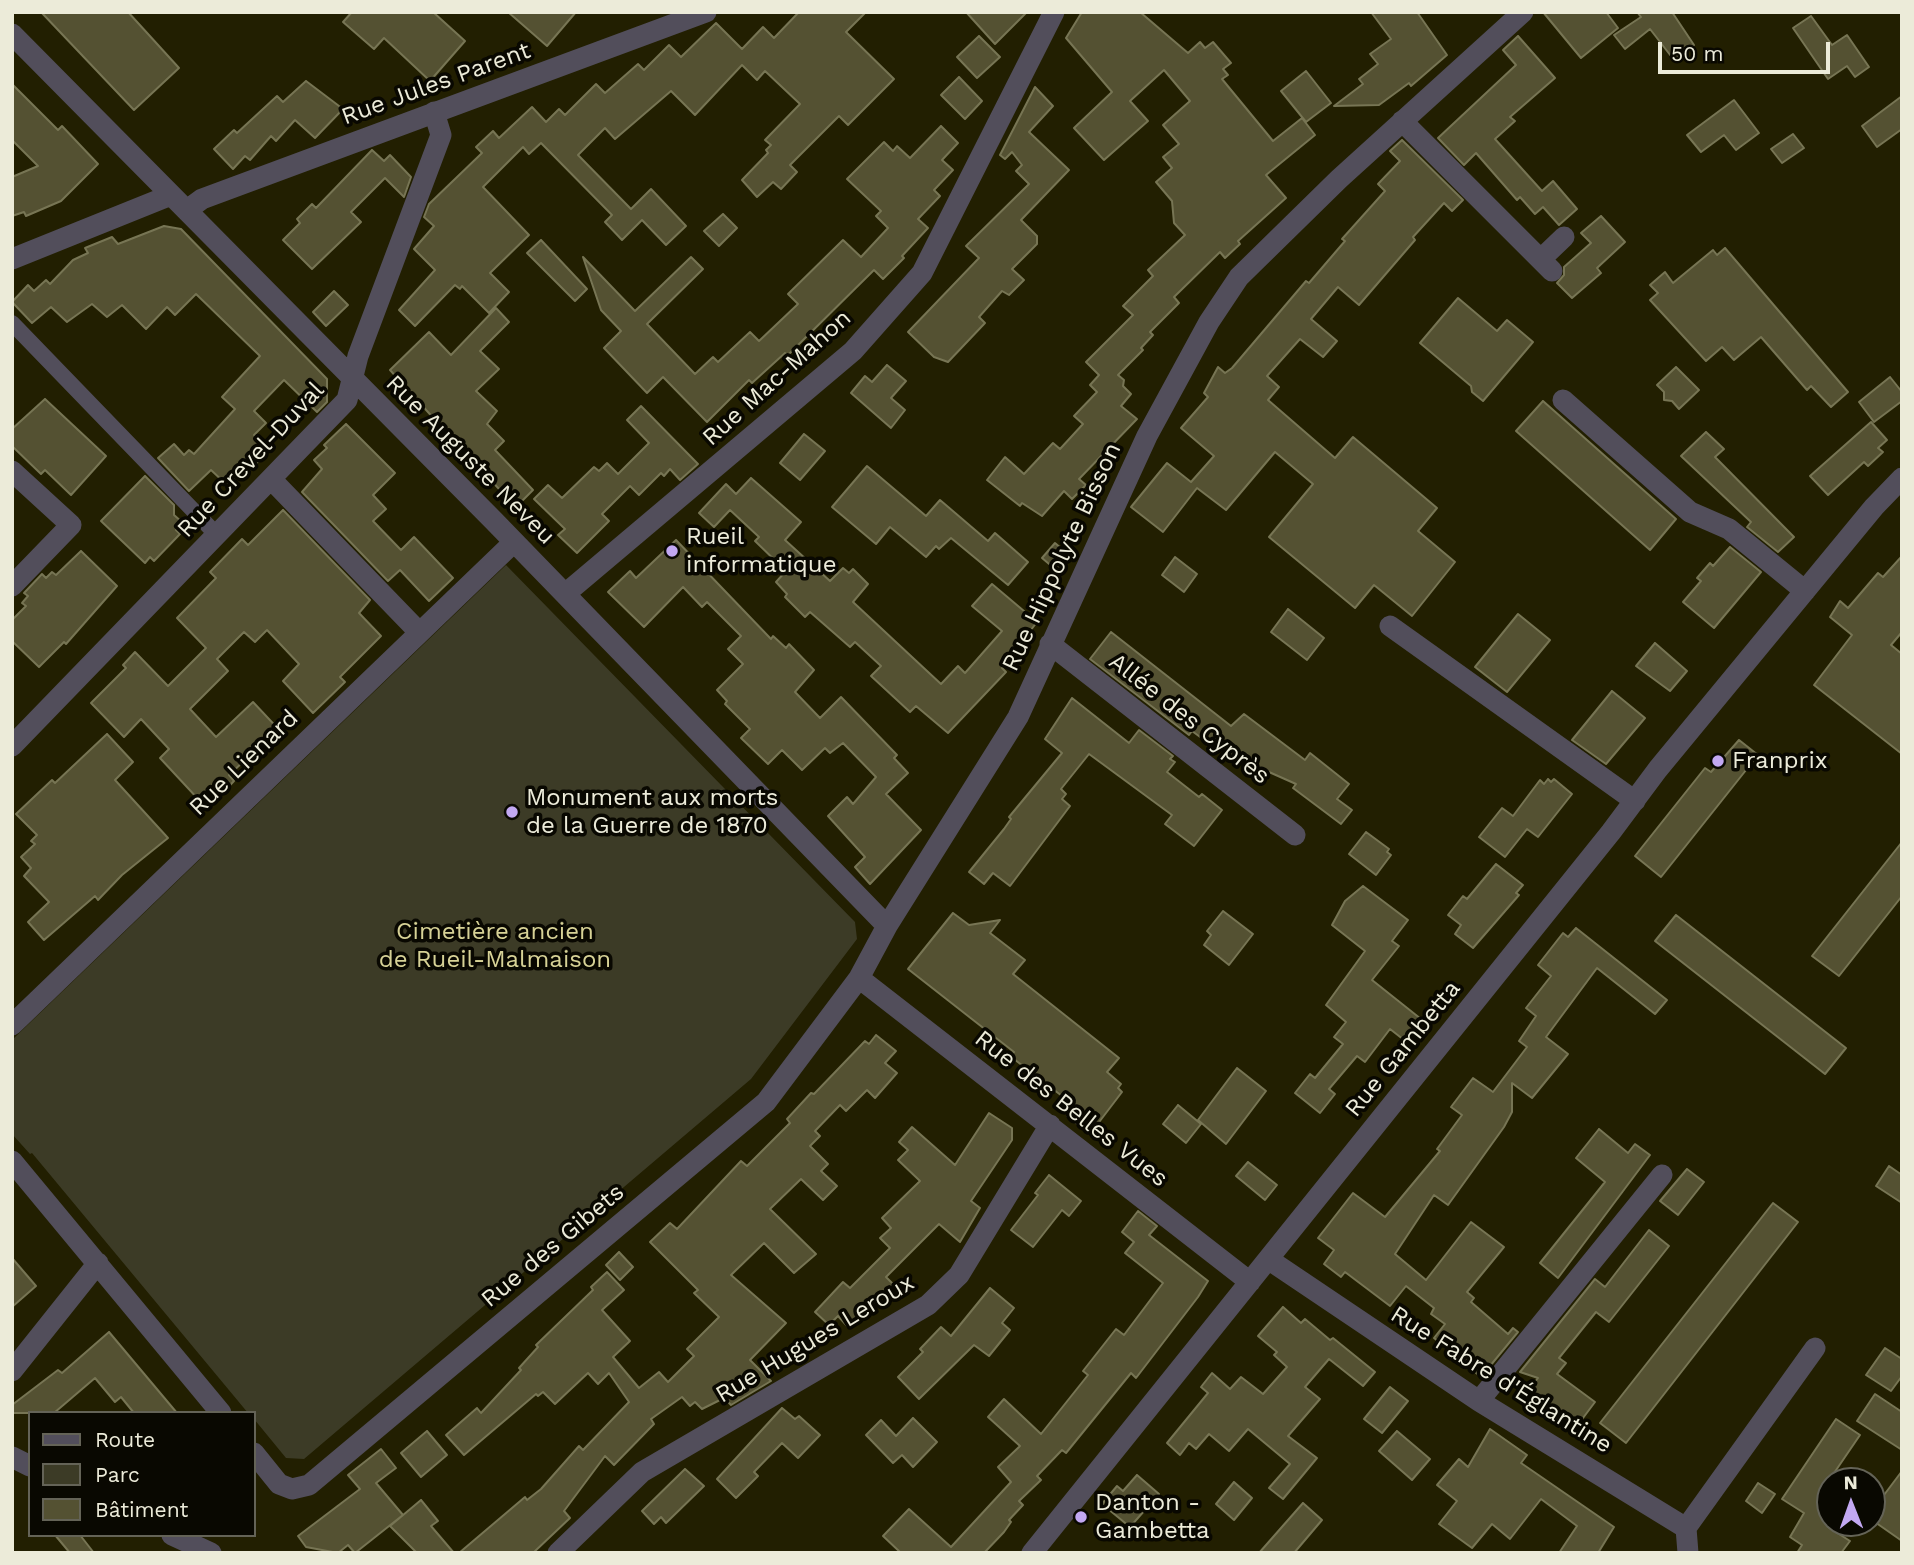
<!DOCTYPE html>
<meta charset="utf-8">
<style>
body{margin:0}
#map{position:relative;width:1914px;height:1565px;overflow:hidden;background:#221f01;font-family:"Work Sans",sans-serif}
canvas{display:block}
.frame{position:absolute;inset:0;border:14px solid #ecebd9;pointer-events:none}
.legend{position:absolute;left:28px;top:1411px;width:228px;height:126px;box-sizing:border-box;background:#090801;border:2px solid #646357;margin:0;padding:9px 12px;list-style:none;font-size:21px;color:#ecebd9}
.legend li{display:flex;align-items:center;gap:14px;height:35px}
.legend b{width:35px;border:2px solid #646357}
.north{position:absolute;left:1816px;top:1467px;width:70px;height:70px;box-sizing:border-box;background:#090801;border:2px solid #646357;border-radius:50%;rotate:359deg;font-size:19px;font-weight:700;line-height:28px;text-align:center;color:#ecebd9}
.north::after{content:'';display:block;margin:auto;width:24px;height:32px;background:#c2a8f2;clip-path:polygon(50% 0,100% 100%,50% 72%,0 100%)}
.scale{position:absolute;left:1658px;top:42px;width:172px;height:32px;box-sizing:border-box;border:4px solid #ecebd9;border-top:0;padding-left:9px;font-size:21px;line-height:24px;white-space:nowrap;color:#ecebd9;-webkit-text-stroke:5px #090801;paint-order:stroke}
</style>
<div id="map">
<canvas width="1914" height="1565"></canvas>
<div class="frame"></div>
<ul class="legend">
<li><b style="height:9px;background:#524e5b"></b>Route</li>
<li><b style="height:19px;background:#3c3b26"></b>Parc</li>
<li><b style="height:19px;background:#545132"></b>Bâtiment</li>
</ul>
<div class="north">N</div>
<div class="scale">50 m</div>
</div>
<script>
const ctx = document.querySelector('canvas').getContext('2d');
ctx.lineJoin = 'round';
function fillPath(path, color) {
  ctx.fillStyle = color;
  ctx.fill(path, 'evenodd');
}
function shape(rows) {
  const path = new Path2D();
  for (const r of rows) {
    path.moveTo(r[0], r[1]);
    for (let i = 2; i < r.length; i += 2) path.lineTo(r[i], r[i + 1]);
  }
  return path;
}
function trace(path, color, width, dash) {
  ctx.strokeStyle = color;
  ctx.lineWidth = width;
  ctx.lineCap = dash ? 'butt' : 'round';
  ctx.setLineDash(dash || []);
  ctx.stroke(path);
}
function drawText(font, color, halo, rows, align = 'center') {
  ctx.font = font + ' "Work Sans",sans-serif';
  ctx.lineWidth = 7;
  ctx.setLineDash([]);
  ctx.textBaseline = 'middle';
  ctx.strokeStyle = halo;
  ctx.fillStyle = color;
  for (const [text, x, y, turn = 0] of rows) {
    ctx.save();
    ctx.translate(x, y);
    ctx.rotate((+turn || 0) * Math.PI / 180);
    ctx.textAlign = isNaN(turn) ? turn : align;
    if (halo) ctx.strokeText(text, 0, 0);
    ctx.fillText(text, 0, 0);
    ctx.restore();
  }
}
const green = shape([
 [506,565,855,922,857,939,751,1079,304,1459,286,1458,254,1419,254,1413,248,1413,32,1153,30,1154,12,1134,12,1040]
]);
const building = shape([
 [41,12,128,12,179,68,134,110,41,12],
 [352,12,433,12,465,41,430,81,384,38,374,49,343,22,352,12],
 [508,12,576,12,547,46,508,12],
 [799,12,866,12,846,32,894,79,848,125,839,116,790,165,797,172,781,189,773,182,757,197,742,180,768,153,766,150,771,145,765,140,800,104,765,71,757,80,742,65,695,115,671,91,615,139,605,128,578,155,631,209,651,189,686,226,666,245,642,220,622,240,605,222,612,215,541,143,529,154,523,147,483,187,529,235,490,273,509,292,489,313,462,286,460,289,455,285,415,326,399,310,435,270,414,249,434,226,424,217,429,204,482,153,476,147,493,131,499,138,532,107,546,122,559,109,565,115,596,84,605,93,638,64,644,70,669,45,681,57,716,23,742,49,763,27,774,38,799,12],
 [966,12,1027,12,995,44,966,12],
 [1082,12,1140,12,1188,53,1200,42,1205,48,1213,42,1231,63,1223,69,1228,75,1222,79,1273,141,1302,118,1315,135,1266,175,1286,198,1238,241,1240,244,1225,258,1220,252,1174,297,1179,303,1150,332,1153,335,1141,348,1143,350,1118,375,1124,380,1123,386,1131,394,1121,406,1137,419,1079,479,1086,485,1072,499,1064,491,1042,516,1022,503,1020,506,987,480,1005,457,1024,474,1053,443,1060,449,1083,424,1074,416,1097,392,1090,385,1099,375,1086,362,1133,315,1123,306,1153,276,1148,270,1185,235,1174,223,1172,201,1156,182,1172,168,1163,157,1179,144,1163,125,1190,101,1164,70,1130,101,1148,121,1104,160,1074,128,1112,92,1066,38,1082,12],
 [1371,12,1417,12,1447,55,1411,86,1409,83,1379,105,1334,106,1363,84,1359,79,1378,64,1370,54,1391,39,1371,12],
 [1543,12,1606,12,1618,28,1581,58,1543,12],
 [1637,12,1672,12,1694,45,1674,60,1650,29,1625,49,1614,35,1641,17,1637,12],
 [1811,16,1832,45,1847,35,1869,67,1855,77,1847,66,1828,79,1793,28,1811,16],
 [979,36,1000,57,977,78,957,57,979,36],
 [1518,36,1555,78,1510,117,1515,121,1495,139,1542,191,1553,181,1577,209,1559,225,1543,207,1535,214,1520,197,1517,200,1476,153,1464,165,1438,138,1516,65,1503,50,1518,36],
 [1306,71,1331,103,1306,122,1281,91,1306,71],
 [959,77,982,101,965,119,941,95,959,77],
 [306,81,343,109,315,138,295,120,276,141,271,136,250,160,245,156,233,169,214,149,234,130,237,133,277,96,283,102,306,81],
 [12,84,58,130,62,126,98,164,61,201,26,216,24,212,12,216,12,177,38,166,12,140,12,84],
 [1035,87,1053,106,1029,132,1069,170,1021,220,1037,236,1037,244,1012,269,1024,280,1009,295,1002,291,979,317,985,323,948,362,934,357,908,332,979,258,966,246,1029,184,1016,171,1022,165,1012,152,1005,159,1000,155,1035,87],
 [1902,96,1902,129,1877,147,1862,126,1902,96],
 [1734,100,1759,133,1736,150,1724,135,1701,152,1687,135,1734,100],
 [941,126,958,143,942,160,953,170,934,190,940,196,918,219,928,228,902,256,904,258,883,279,874,270,788,355,785,353,752,383,749,380,707,422,663,377,647,393,604,348,621,331,601,310,583,257,635,311,691,257,703,269,647,324,695,374,713,357,718,362,750,332,759,341,798,304,788,294,843,240,861,257,888,228,876,216,881,211,847,179,884,142,893,151,897,146,910,158,941,126],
 [1793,134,1804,148,1782,163,1771,149,1793,134],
 [1402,140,1463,200,1452,211,1444,203,1413,237,1415,240,1359,305,1338,287,1311,319,1337,341,1323,357,1300,339,1267,376,1279,387,1268,400,1335,458,1353,437,1437,508,1418,531,1455,562,1412,616,1374,585,1355,608,1269,537,1313,484,1275,452,1226,510,1197,488,1163,532,1131,507,1167,463,1191,482,1214,456,1181,428,1208,397,1204,393,1218,367,1225,373,1232,368,1306,281,1309,283,1345,241,1342,239,1385,191,1378,184,1400,161,1390,151,1402,140],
 [372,150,384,161,390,155,411,177,404,197,385,178,351,212,361,222,312,269,283,240,300,223,297,219,312,204,316,208,372,150],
 [723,214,737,228,719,246,704,231,723,214],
 [1601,216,1625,242,1597,268,1601,273,1572,298,1557,283,1564,275,1564,267,1591,243,1581,233,1601,216],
 [164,226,181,229,327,379,327,402,317,412,284,380,254,411,266,423,254,435,269,450,243,477,240,474,228,486,211,470,189,491,158,458,174,444,184,455,189,450,194,454,235,409,222,397,260,356,196,294,175,315,167,307,146,329,122,305,107,317,92,304,67,322,51,307,32,323,12,302,28,285,34,291,46,280,50,284,73,260,88,253,85,248,112,237,118,244,164,226],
 [541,240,587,289,575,301,527,253,541,240],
 [1725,248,1848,392,1831,407,1811,386,1807,390,1761,337,1734,360,1722,347,1706,361,1650,300,1658,293,1650,285,1665,272,1673,283,1713,250,1717,255,1725,248],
 [334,291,348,305,326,326,313,312,334,291],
 [1458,298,1497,331,1507,320,1533,342,1483,401,1472,392,1471,386,1420,343,1458,298],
 [496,308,509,322,480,351,499,369,476,391,497,411,487,424,504,441,495,450,533,490,516,507,483,472,475,472,450,446,455,442,390,370,429,332,451,355,496,308],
 [887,365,906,381,891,398,905,410,891,428,851,393,865,376,872,382,887,365],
 [1676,367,1699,390,1679,409,1672,401,1664,400,1664,392,1657,385,1676,367],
 [1890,377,1902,392,1902,401,1874,422,1859,402,1890,377],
 [45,399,106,456,71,495,45,470,41,474,12,446,12,429,45,399],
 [1543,401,1676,519,1650,550,1516,431,1543,401],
 [641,406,698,464,680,480,670,469,664,476,661,473,639,495,630,486,602,514,609,521,577,553,558,535,565,529,534,499,548,485,562,498,594,467,599,471,607,463,618,474,649,443,627,420,641,406],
 [1871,422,1887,440,1878,448,1883,452,1868,466,1864,462,1828,495,1810,476,1871,422],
 [346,424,395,473,373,495,386,509,373,521,401,550,414,537,453,578,429,601,400,570,388,581,302,492,322,469,314,460,327,448,324,445,346,424],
 [1706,432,1724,449,1715,457,1794,537,1778,552,1747,527,1751,522,1681,456,1706,432],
 [804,434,825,451,800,480,780,463,804,434],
 [867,466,926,516,940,500,988,541,995,533,1028,562,1008,585,951,538,939,549,936,546,926,557,890,527,876,544,832,507,867,466],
 [145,476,174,505,174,515,183,523,176,530,180,534,154,561,150,557,145,563,101,521,145,476],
 [751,478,801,522,785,540,830,581,843,568,849,573,853,569,868,584,853,602,941,684,958,666,965,673,1002,631,972,606,992,584,1037,622,1002,668,1006,672,948,733,916,706,910,712,871,676,881,666,855,642,850,647,810,612,805,617,785,597,787,594,776,582,786,571,755,541,759,537,730,510,714,527,699,513,726,484,736,494,751,478],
 [283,510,370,600,359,613,381,636,340,677,345,682,313,713,283,681,299,664,267,630,255,642,244,632,217,659,228,671,190,709,216,737,253,702,283,734,262,753,258,748,229,775,234,781,215,801,211,797,199,800,160,758,169,749,141,719,124,737,91,703,126,668,123,665,135,652,168,686,206,648,177,618,216,578,210,572,242,539,248,545,283,510],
 [676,540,771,639,773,636,786,648,789,644,814,670,795,692,820,718,841,697,897,755,894,758,908,773,886,794,921,830,870,884,855,867,865,857,828,816,847,797,853,804,876,777,843,743,830,753,825,748,802,770,782,750,768,764,741,738,750,729,725,704,727,701,717,690,743,664,728,649,741,636,707,602,702,607,683,587,644,627,608,592,630,571,636,578,676,540],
 [1055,543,1069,555,1061,574,1042,558,1055,543],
 [1730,547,1761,572,1714,628,1683,602,1701,581,1697,578,1710,563,1713,566,1730,547],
 [81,551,117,586,66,644,64,642,39,667,12,641,12,620,26,606,22,603,28,596,24,593,42,574,46,578,52,572,56,575,81,551],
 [1902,556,1902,632,1891,645,1902,654,1902,754,1814,685,1852,635,1830,617,1840,601,1848,608,1878,573,1883,577,1902,556],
 [1175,557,1197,574,1184,592,1162,575,1175,557],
 [1288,609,1324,638,1307,660,1271,632,1288,609],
 [1518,614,1550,640,1507,692,1475,667,1518,614],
 [1111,632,1231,726,1244,714,1305,760,1310,753,1349,784,1337,799,1352,810,1341,824,1293,788,1296,784,1215,748,1192,731,1189,735,1090,659,1111,632],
 [1655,643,1687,671,1670,691,1636,666,1655,643],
 [1612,691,1645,718,1606,764,1572,740,1612,691],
 [1072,698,1129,743,1139,730,1173,756,1170,759,1175,762,1167,772,1199,797,1202,794,1222,810,1194,846,1165,824,1172,815,1089,754,1061,789,1066,794,1062,799,1070,806,1010,886,993,873,984,884,969,872,1004,829,1011,819,1009,817,1062,753,1045,739,1072,698],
 [107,734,133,762,115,780,168,838,122,875,98,900,95,896,44,940,28,922,49,902,24,876,31,868,21,857,35,844,31,841,37,835,16,814,52,780,55,783,107,734],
 [1739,740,1758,755,1661,877,1635,856,1705,768,1711,772,1739,740],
 [1548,779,1551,782,1554,779,1572,794,1538,837,1527,829,1505,857,1479,837,1502,808,1513,816,1540,780,1544,784,1548,779],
 [1366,832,1389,849,1387,852,1391,855,1376,875,1349,854,1366,832],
 [1902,842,1902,896,1839,976,1812,956,1902,842],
 [1496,864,1523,885,1516,893,1519,895,1473,948,1455,934,1461,925,1448,915,1463,896,1467,899,1496,864],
 [1363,886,1408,920,1392,941,1399,946,1372,980,1421,1019,1404,1040,1390,1029,1365,1062,1357,1056,1329,1089,1335,1094,1320,1113,1295,1093,1310,1074,1315,1078,1343,1044,1334,1037,1346,1022,1326,1005,1365,951,1332,925,1345,901,1363,886],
 [1223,911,1253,934,1229,965,1204,945,1211,935,1207,931,1223,911],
 [953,913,969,925,1000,920,990,933,1025,960,1013,974,1119,1058,1107,1072,1121,1084,1118,1088,1122,1092,1090,1134,1067,1116,1075,1106,1010,1056,1014,1052,908,969,953,913],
 [1676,915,1846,1048,1825,1074,1655,941,1676,915],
 [1576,928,1667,1000,1655,1014,1597,968,1546,1037,1568,1054,1532,1098,1512,1083,1512,1112,1504,1127,1448,1205,1434,1195,1395,1254,1426,1280,1471,1222,1504,1247,1467,1292,1474,1298,1471,1302,1508,1334,1513,1328,1518,1332,1481,1377,1434,1338,1445,1324,1431,1314,1434,1308,1406,1286,1390,1306,1345,1272,1341,1277,1324,1264,1334,1250,1318,1238,1353,1193,1385,1217,1440,1151,1437,1149,1462,1115,1451,1107,1473,1078,1493,1092,1527,1047,1519,1041,1536,1016,1526,1008,1551,976,1538,965,1563,933,1568,937,1576,928],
 [876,1035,896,1051,885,1063,897,1073,875,1098,867,1090,846,1111,840,1105,815,1131,820,1136,810,1146,828,1164,821,1171,837,1186,823,1200,801,1179,770,1209,816,1254,794,1273,764,1243,731,1275,786,1323,750,1360,771,1381,731,1405,724,1398,702,1409,695,1402,690,1406,682,1397,651,1419,654,1424,614,1465,605,1456,564,1511,570,1518,533,1553,459,1553,525,1497,527,1500,541,1489,579,1446,583,1450,629,1402,609,1373,598,1384,588,1373,555,1404,543,1392,538,1396,536,1394,464,1455,446,1435,477,1408,481,1413,521,1370,519,1368,538,1347,536,1345,593,1290,591,1287,607,1272,624,1290,602,1310,630,1341,613,1357,639,1388,659,1372,668,1382,694,1356,687,1349,719,1317,694,1293,698,1290,650,1242,670,1223,677,1229,741,1161,747,1166,790,1123,787,1119,811,1093,814,1094,865,1041,869,1044,876,1035],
 [1237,1068,1266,1091,1226,1144,1198,1120,1237,1068],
 [1178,1105,1201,1124,1186,1143,1163,1124,1178,1105],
 [989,1113,1012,1128,1012,1140,971,1201,980,1208,960,1242,939,1224,886,1277,893,1284,869,1309,848,1327,838,1316,829,1325,815,1312,843,1282,850,1288,890,1248,880,1238,891,1228,882,1218,920,1181,898,1160,908,1150,899,1142,912,1127,955,1165,989,1113],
 [1599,1129,1628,1153,1635,1144,1650,1155,1558,1278,1540,1263,1605,1182,1576,1158,1599,1129],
 [1248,1162,1277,1185,1265,1200,1236,1176,1248,1162],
 [1889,1166,1902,1175,1902,1203,1876,1186,1889,1166],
 [1687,1169,1704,1182,1678,1215,1660,1201,1687,1169],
 [1049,1175,1081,1201,1069,1216,1062,1210,1033,1247,1011,1230,1038,1195,1035,1193,1049,1175],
 [1773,1203,1798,1222,1626,1443,1600,1423,1773,1203],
 [1138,1211,1157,1226,1149,1235,1208,1281,1198,1297,1136,1378,1131,1373,1066,1453,1062,1450,1037,1476,1041,1480,1019,1501,1023,1505,1009,1520,1011,1522,1004,1532,984,1553,901,1553,883,1536,909,1509,951,1547,1011,1482,998,1467,1020,1446,988,1417,1004,1399,1041,1434,1088,1375,1083,1371,1116,1329,1124,1335,1163,1283,1125,1253,1134,1242,1122,1232,1138,1211],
 [1649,1230,1669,1246,1609,1322,1596,1312,1559,1358,1566,1363,1557,1374,1595,1402,1577,1426,1573,1422,1568,1428,1524,1396,1538,1378,1520,1372,1595,1279,1605,1287,1649,1230],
 [619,1252,633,1267,620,1280,606,1265,619,1252],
 [12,1258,36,1286,12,1307,12,1258],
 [990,1288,1014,1308,1002,1323,1010,1330,989,1356,974,1345,919,1399,898,1377,923,1352,920,1349,941,1327,951,1336,990,1288],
 [1283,1307,1301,1323,1305,1319,1330,1340,1333,1338,1375,1372,1363,1386,1329,1359,1305,1387,1320,1399,1288,1436,1317,1458,1283,1499,1269,1488,1290,1464,1248,1429,1229,1451,1209,1434,1196,1449,1189,1443,1180,1455,1167,1443,1208,1393,1201,1387,1212,1373,1230,1389,1241,1377,1263,1394,1287,1367,1274,1355,1277,1352,1258,1336,1283,1307],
 [109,1332,177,1413,134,1413,121,1397,115,1402,95,1378,54,1413,12,1413,12,1405,58,1370,62,1373,109,1332],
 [1885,1348,1902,1359,1902,1376,1891,1391,1866,1375,1885,1348],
 [1390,1387,1408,1401,1382,1433,1364,1419,1390,1387],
 [1875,1394,1902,1412,1902,1450,1857,1421,1875,1394],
 [782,1408,795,1419,799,1416,820,1435,798,1458,782,1443,754,1472,758,1476,736,1498,717,1479,782,1408],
 [913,1418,937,1442,913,1467,902,1455,893,1463,866,1435,881,1420,896,1436,913,1418],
 [1836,1419,1860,1435,1830,1479,1828,1527,1850,1541,1841,1553,1797,1553,1802,1545,1790,1537,1804,1513,1782,1499,1836,1419],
 [1490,1429,1527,1455,1521,1463,1614,1527,1598,1553,1559,1553,1577,1526,1541,1499,1510,1539,1492,1524,1472,1548,1439,1524,1457,1501,1437,1485,1459,1459,1468,1467,1490,1429],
 [427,1431,447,1455,421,1477,401,1453,427,1431],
 [1397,1431,1430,1459,1412,1480,1379,1451,1397,1431],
 [381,1449,396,1468,376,1483,403,1515,355,1553,348,1545,338,1553,306,1547,298,1536,360,1489,348,1475,381,1449],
 [685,1469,704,1486,666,1523,661,1517,654,1524,642,1511,685,1469],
 [1902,1471,1902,1541,1872,1520,1872,1511,1902,1471],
 [1137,1475,1159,1494,1130,1527,1102,1504,1117,1486,1123,1491,1137,1475],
 [1234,1482,1252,1498,1234,1520,1216,1504,1234,1482],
 [1758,1483,1775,1494,1762,1513,1746,1501,1758,1483],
 [421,1500,438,1521,431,1526,454,1553,417,1553,390,1526,421,1500],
 [1303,1503,1322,1520,1294,1553,1259,1553,1303,1503],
 [55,1535,80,1535,94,1553,70,1553,55,1535]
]);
const pedestrian = shape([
 [12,323,217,535]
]);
const minor = shape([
 [12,34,494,521,887,926],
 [1402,121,1552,271],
 [187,210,202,199,706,12],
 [12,259,171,195],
 [1541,259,1564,237],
 [1563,400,1690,512,1729,529,1805,591],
 [12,471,71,525,12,586],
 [271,479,418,631],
 [565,594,853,351,922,273,1054,12],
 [1390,626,1635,801],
 [1050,644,1295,835],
 [12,746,347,400,358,356,441,135,434,112],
 [859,978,1250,1282],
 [12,1025,514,542],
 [12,1161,221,1413],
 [1268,1259,1479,1401,1686,1528,1688,1553],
 [12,1371,98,1263],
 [1479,1401,1662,1175],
 [254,1453,279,1484,292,1489,309,1485,766,1102,859,978,887,926,1018,717,1147,436,1209,322,1239,277,1339,179,1523,12],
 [1686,1528,1815,1348],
 [558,1553,642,1472,928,1305,959,1275,1050,1125],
 [1032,1553,1611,832,1658,769,1874,507,1902,478]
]);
const tertiary = shape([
 [12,1457,30,1466],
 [172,1535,211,1553]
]);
const markers = [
 [672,551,7,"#c2a8f2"],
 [1718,761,7,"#c2a8f2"],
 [512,812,7,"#c2a8f2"],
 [1081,1517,7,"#c2a8f2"]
];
const streetNames = [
 ["Rue Jules Parent",436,84,-20],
 ["Rue Mac-Mahon",777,378,-42],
 ["Rue Crevel-Duval",251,460,-47],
 ["Rue Auguste Neveu",470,460,45],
 ["Rue Hippolyte Bisson",1062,557,-65],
 ["Allée des Cyprès",1189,719,38],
 ["Rue Lienard",244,763,-44],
 ["Rue Gambetta",1403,1049,-51],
 ["Rue des Belles Vues",1071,1109,38],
 ["Rue des Gibets",553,1246,-40],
 ["Rue Hugues Leroux",815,1339,-31],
 ["Rue Fabre d'Églantine",1501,1380,32]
];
const poiNames = [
 ["Rueil",686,537],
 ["informatique",686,565],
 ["Franprix",1732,761],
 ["Monument aux morts",526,798],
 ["de la Guerre de 1870",526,826],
 ["Danton -",1095,1503],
 ["Gambetta",1095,1531]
];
const parkNames = [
 ["Cimetière ancien",495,932],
 ["de Rueil-Malmaison",495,960]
];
fillPath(green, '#3c3b26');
fillPath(building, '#545132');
trace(building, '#777554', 2);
trace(pedestrian, '#524e5b', 16);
trace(minor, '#524e5b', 21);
trace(tertiary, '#524e5b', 21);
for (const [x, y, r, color] of markers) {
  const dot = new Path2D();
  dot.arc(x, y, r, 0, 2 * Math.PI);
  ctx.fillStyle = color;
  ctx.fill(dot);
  trace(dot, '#090801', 2.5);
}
drawText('24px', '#ecebd9', '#090801', streetNames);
drawText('24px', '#ecebd9', '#090801', poiNames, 'left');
drawText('24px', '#d7d296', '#090801', parkNames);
</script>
